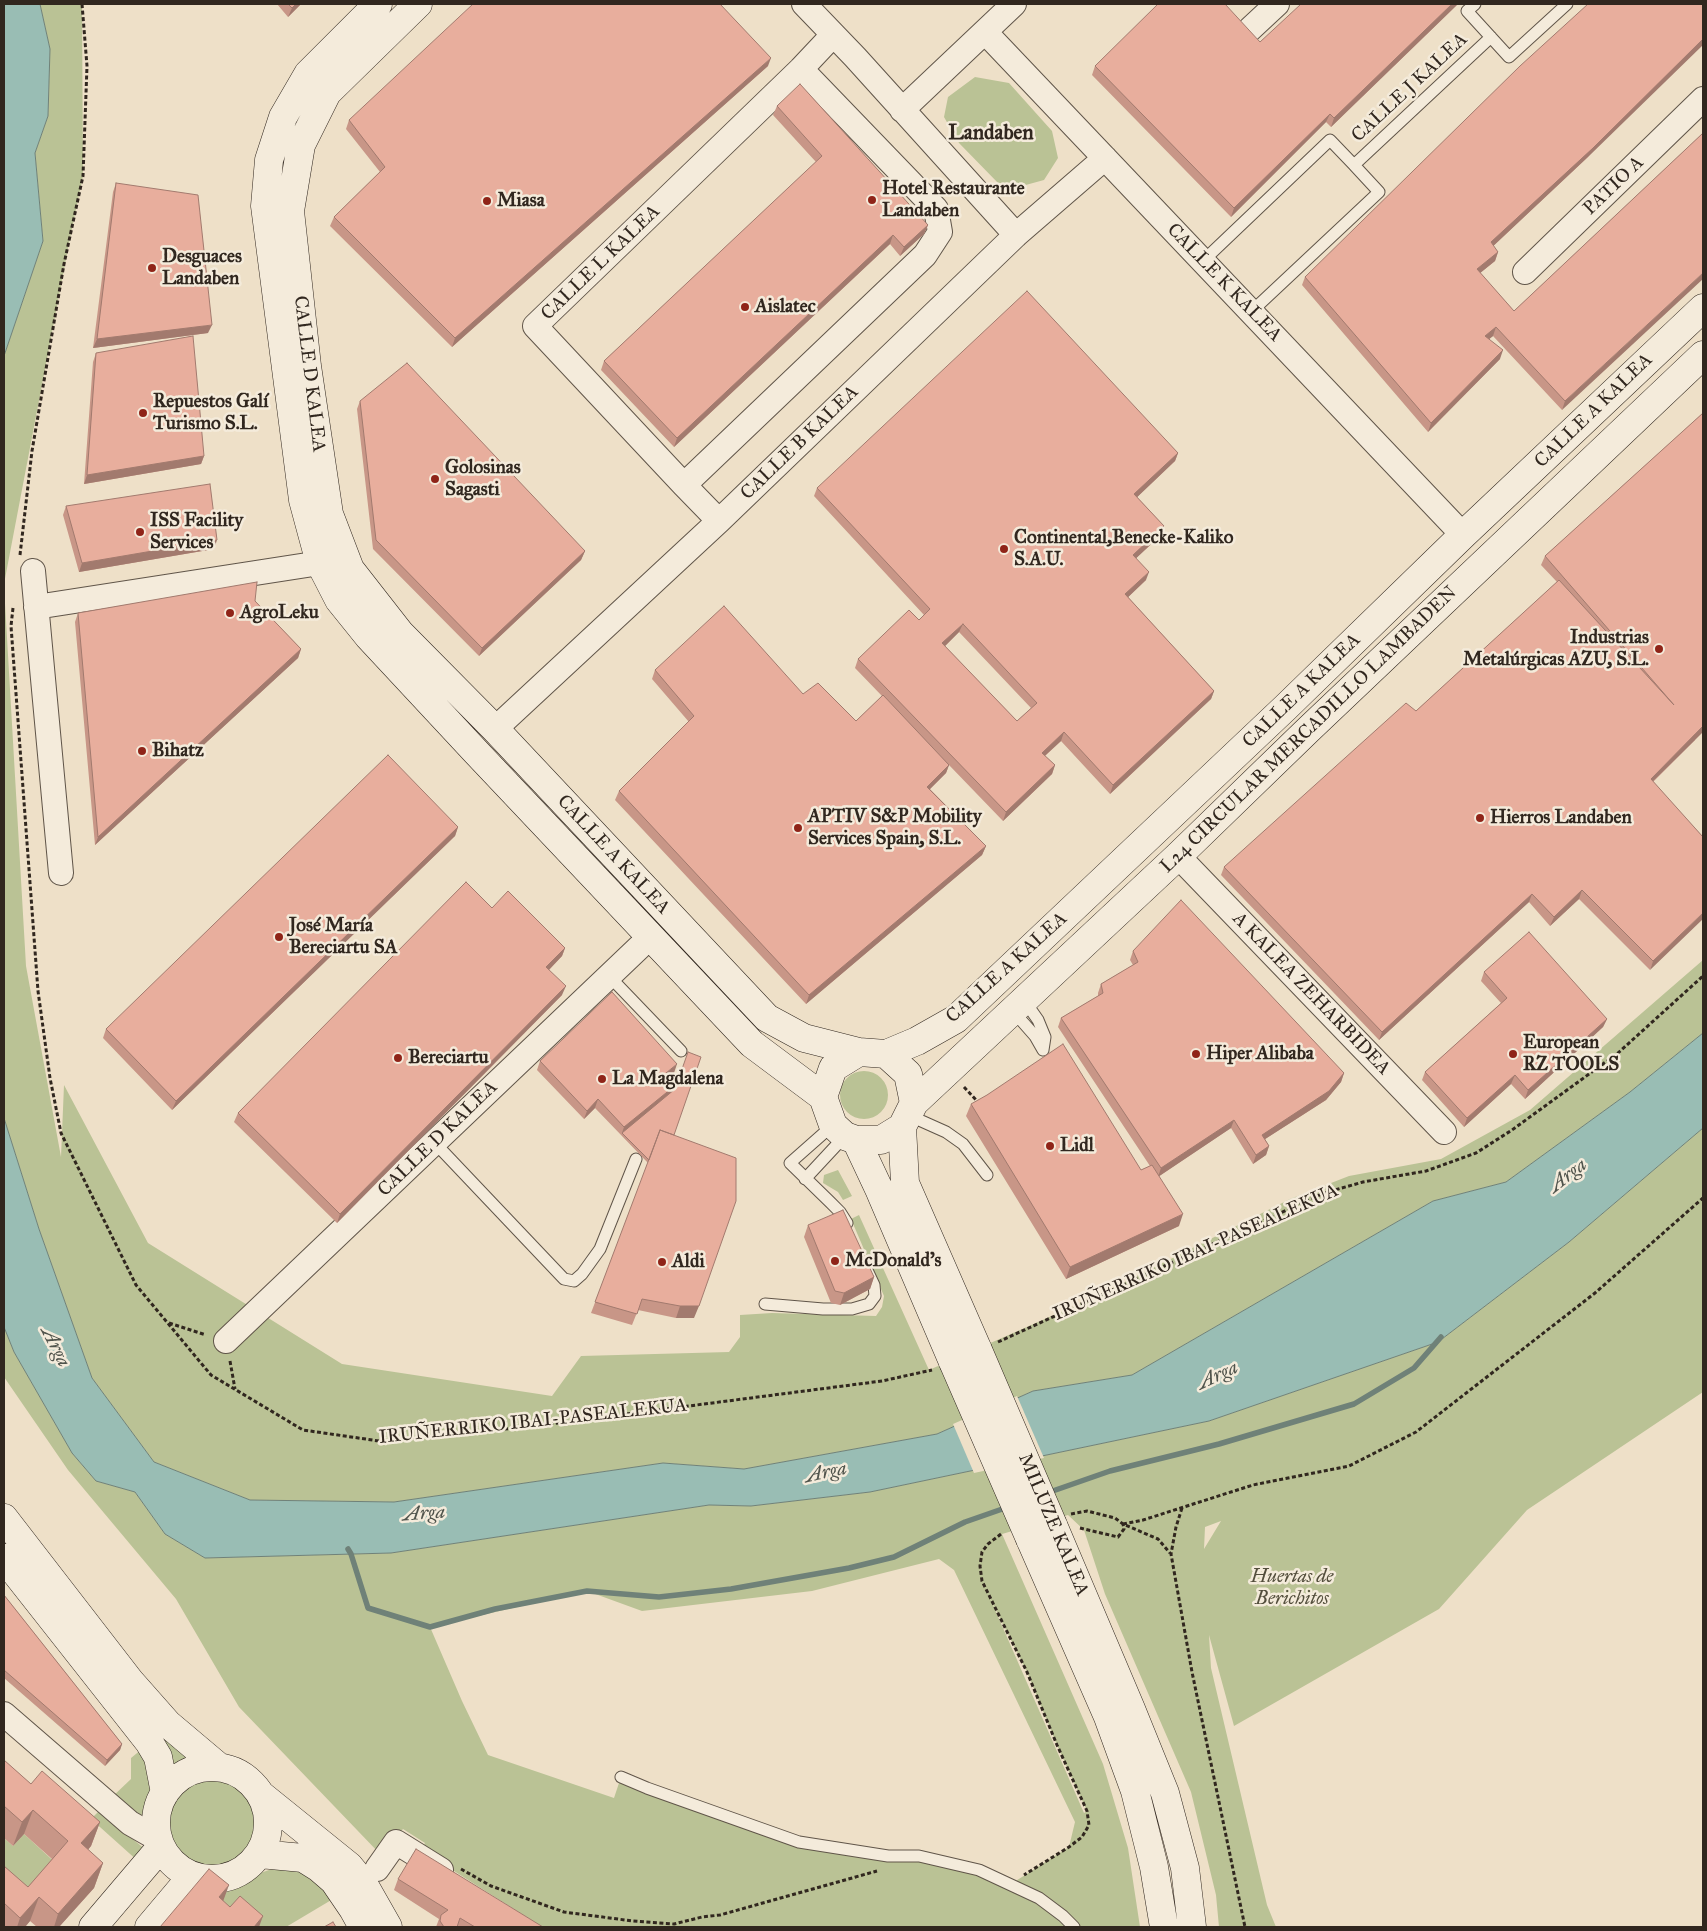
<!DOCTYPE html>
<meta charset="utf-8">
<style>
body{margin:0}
#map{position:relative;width:1707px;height:1931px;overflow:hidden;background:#eee0c8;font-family:"IM FELL Great Primer",serif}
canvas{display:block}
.frame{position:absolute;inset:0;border:5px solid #31271f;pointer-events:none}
</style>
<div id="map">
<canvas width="1707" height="1931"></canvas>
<div class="frame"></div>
</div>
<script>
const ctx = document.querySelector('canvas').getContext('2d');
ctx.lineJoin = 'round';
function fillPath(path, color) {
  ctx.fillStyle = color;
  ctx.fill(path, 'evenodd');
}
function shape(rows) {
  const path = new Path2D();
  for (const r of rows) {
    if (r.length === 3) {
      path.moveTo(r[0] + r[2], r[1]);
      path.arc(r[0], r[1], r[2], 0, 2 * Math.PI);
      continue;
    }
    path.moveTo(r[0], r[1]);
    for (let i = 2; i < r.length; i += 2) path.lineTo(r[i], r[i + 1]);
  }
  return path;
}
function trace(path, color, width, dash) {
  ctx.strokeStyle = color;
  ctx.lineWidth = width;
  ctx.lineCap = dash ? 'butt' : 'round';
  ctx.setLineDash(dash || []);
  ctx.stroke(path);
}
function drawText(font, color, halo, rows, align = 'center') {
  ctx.font = font + ' "IM FELL Great Primer",serif';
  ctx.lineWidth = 5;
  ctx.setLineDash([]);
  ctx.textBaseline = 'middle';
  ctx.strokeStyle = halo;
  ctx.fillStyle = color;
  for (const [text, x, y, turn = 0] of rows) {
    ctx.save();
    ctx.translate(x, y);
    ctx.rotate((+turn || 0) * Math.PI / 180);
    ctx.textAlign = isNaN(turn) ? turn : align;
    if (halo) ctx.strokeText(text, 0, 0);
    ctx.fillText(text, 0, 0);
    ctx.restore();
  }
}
const green = shape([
 [40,4,82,4,83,176,70,238,4,584,4,356,43,241,35,153,48,116,50,49],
 [975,77,1009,83,1052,131,1058,158,1044,180,1022,186,999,184,959,143,944,117,948,97],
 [4,586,26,966,61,1157,64,1085,148,1243,342,1364,552,1396,581,1356,729,1352,740,1337,740,1315,772,1313,876,1316,882,1307,884,1296,851,1219,859,1215,929,1370,1095,1297,1290,1199,1349,1176,1441,1159,1530,1110,1703,960,1703,1033,1630,1092,1506,1182,1433,1201,1132,1375,1033,1391,937,1434,744,1469,663,1463,394,1502,250,1500,154,1462,92,1378,39,1229,4,1118],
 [864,1095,24],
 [1703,1128,1703,1392,1527,1510,1439,1609,1234,1726,1209,1635,1211,1668,1267,1905,1276,1927,1219,1927,1216,1895,1191,1792,1105,1594,1084,1530,1068,1515,1002,1534,1103,1764,1128,1848,1140,1927,542,1927,421,1850,425,1843,403,1829,381,1855,239,1707,176,1599,68,1470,4,1377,4,1327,14,1352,72,1453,96,1481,135,1492,165,1534,205,1558,391,1553,709,1505,751,1506,870,1492,1209,1421,1438,1342,1569,1242],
 [1221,1521,1204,1549,1205,1527],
 [939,1559,954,1570,1075,1822,1069,1847,1011,1884,916,1851,887,1856,787,1837,621,1777,614,1798,488,1755,462,1701,430,1627,587,1591,642,1611,812,1591],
 [989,1596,1027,1672,1057,1745,1087,1811,1084,1813],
 [838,1170,852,1196,843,1200,838,1192,823,1183,824,1175],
 [155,1721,196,1759,183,1763,170,1772],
 [142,1749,151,1776,151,1798,146,1818,138,1820,111,1798,131,1779,131,1758],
 [213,1824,44],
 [99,1811,146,1850,139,1862,91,1819],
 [24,1834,59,1866,19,1911,4,1898,4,1838,13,1846],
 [283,1865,303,1874,330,1894,333,1899,286,1927,236,1927,208,1887,223,1893,252,1876]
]);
const water = shape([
 [4,4,40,4,50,49,48,116,35,153,43,241,4,356,4,4],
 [1703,1033,1703,1128,1569,1242,1438,1342,1209,1421,870,1492,751,1506,709,1505,391,1553,205,1558,165,1534,135,1492,96,1481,72,1453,14,1352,4,1327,4,1118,39,1229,92,1378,154,1462,250,1500,394,1502,663,1463,744,1469,937,1434,1033,1391,1132,1375,1433,1201,1506,1182,1630,1092,1703,1033]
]);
const pier = shape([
 [1017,1396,1044,1458,974,1473,953,1424]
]);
const stream = shape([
 [1047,1493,1110,1471,1219,1444,1354,1404,1414,1368,1441,1337],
 [348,1549,351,1554,368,1608,430,1627,495,1609,587,1591,659,1597,731,1589,849,1568,894,1557,965,1522,1008,1507]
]);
const path = shape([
 [20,555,32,451,64,264,83,176,87,66,82,4],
 [13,608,11,626,38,991,50,1078,61,1133,136,1285,211,1375,303,1430,386,1442,542,1425,882,1381,932,1370],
 [964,1087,979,1103],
 [169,1323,206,1335],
 [998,1342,1324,1193,1363,1182,1426,1171,1476,1153,1512,1130,1618,1053,1703,976],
 [230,1361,235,1389],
 [1182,1508,1176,1527,1171,1554,1192,1672,1245,1927],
 [1071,1514,1087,1511,1115,1518,1123,1524,1158,1539,1170,1553],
 [1123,1524,1143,1520,1253,1485,1349,1466,1416,1432,1595,1293,1703,1198],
 [1080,1528,1118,1537,1124,1529,1123,1524],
 [1001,1534,988,1544,982,1552,980,1566,982,1581,1027,1672,1057,1745,1087,1811,1089,1825,1082,1837,1069,1847,1024,1875],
 [461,1869,491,1886,564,1912,633,1921,674,1924,702,1917,720,1915,877,1871]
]);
const lane = shape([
 [1475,4,1467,11,1509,57,1567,4],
 [1203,261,1330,140,1354,165],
 [1251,312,1379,192,1354,165,1491,37],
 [609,976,681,1051],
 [1024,1000,1038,1020,1045,1037,1043,1050],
 [1013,1011,1035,1036,1043,1050],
 [908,1115,946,1132,963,1144,987,1175],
 [833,1125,790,1163,830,1202,840,1212,847,1223],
 [434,1142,564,1279,574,1281,582,1274,600,1249,636,1159],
 [805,1179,845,1136],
 [765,1304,823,1309,852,1309,869,1304,875,1296,874,1285,866,1268],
 [621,1777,647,1788,799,1842,888,1856,919,1856,979,1870,1039,1898,1063,1916,1074,1927]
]);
const street = shape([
 [804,4,855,57,1016,235],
 [1248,31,1277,4],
 [985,32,1463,535],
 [902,110,1014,4],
 [1525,272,1703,99],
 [684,485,925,255,940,232,936,209,801,69],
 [719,521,684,485,535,326,801,69,833,35],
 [33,571,61,873],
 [36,607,320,563],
 [495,729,719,521,1016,235,1105,158],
 [1178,856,1444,1132],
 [226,1341,650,937],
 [4,1714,130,1823,158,1839],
 [377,1869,396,1842,441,1870]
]);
const secondary = shape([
 [378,4,308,74,283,117,269,160,265,206,303,500,320,563,339,600,368,636,476,752,752,1044,823,1097],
 [418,4,327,93,301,145,290,211,307,366,329,514,350,569,400,633,495,729,767,1018,804,1038,859,1052],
 [859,1052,886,1054,908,1074,914,1103,902,1127,881,1140,856,1140,845,1136,833,1125,823,1097,833,1068,859,1052],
 [886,1054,917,1041,956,1019,1286,707,1463,535,1703,308],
 [914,1103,1178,856,1308,730,1703,355],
 [902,1127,905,1183,978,1350],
 [856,1140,879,1189,953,1362],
 [4,1518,130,1681,168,1724,219,1767],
 [1053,1525,1131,1709,1165,1793,1185,1868,1192,1927],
 [1030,1539,1108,1717,1135,1791,1154,1867,1164,1927],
 [4,1558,149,1742,158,1757,165,1793],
 [212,1823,56],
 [261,1795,349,1866,363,1883,388,1927],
 [260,1854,303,1858,319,1868,334,1881,353,1909,363,1927],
 [93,1927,161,1847],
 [149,1927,192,1876]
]);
const secondaryBridge = shape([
 [978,1350,1053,1525],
 [953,1362,1030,1539]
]);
const wall = shape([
 [277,4,301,4,288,17],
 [1458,4,1331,127,1326,122,1231,217,1092,75,1095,66,1260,42],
 [768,66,452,347,330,226,334,217,380,172,346,129,349,120],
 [777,106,928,225,924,234,900,256,890,244,674,447,601,370,604,361,816,162,773,115],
 [1703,133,1562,410,1493,336,1489,339,1500,359,1428,432,1302,285,1305,277,1589,156,1493,246,1498,252,1495,261,1480,273,1514,311],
 [116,183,208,333,93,348,113,192],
 [96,353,204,456,201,464,84,484,93,362],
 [360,401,585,551,581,560,479,656,373,549,357,409],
 [1703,413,1695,740,1653,782,1703,837,1650,970,1579,899,1550,926,1529,902,1379,1040,1221,875,1224,867,1416,711,1557,582,1541,565,1545,556],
 [1178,453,1175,461,1137,497,1164,526,1161,535,1136,558,1146,580,1128,597,1214,691,1211,699,1110,794,1061,741,1045,756,1055,765,1052,774,1003,821,949,765,946,773,930,789,986,846,982,855,806,1004,615,800,619,791,689,722,652,679,655,670,803,694,856,721,882,696,855,668,858,659,919,620,924,615,814,496,817,488],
 [959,632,1031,708,1017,721,945,646],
 [66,506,214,549,79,572,63,515],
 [255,601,301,649,298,658,95,845,75,622,78,613],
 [458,827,455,836,172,1110,103,1038,106,1029],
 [492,908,565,948,562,956,549,970,562,995,337,1223,234,1122,238,1113],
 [1133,951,1344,1073,1341,1082,1326,1100,1265,1139,1269,1146,1266,1155,1253,1164,1231,1128,1159,1176,1179,1226,1066,1279,966,1116,971,1104,1141,1170,1150,1166,1058,1027,1061,1018,1098,996,1098,993,1101,984,1133,965,1130,960],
 [1484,972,1607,1019,1603,1027,1525,1099,1511,1084,1464,1127,1422,1080,1425,1072,1501,1003,1481,981],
 [540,1061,674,1073,670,1076,674,1135,694,1318,676,1318,638,1310,632,1325,591,1313,648,1163,595,1108,584,1119,537,1070],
 [808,1225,874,1277,870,1289,840,1305,831,1303,804,1237],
 [4,1595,122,1744,120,1750,105,1766,4,1678],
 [4,1760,31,1784,100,1822,91,1846,88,1850,103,1863,94,1888,59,1927,37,1927,30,1921,25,1927,4,1927,4,1866,28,1887,52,1859,24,1834,13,1846,4,1838],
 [398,1879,543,1927,436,1927,439,1919,394,1890]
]);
const shadedWall = shape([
 [296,4,301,4,288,17,292,8],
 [1452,4,1458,4,1331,127,1334,118],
 [1703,39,1703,45,1589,156,1488,251,1491,242],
 [771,58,768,66,452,347,455,338],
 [1330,114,1326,122,1231,217,1234,208],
 [928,225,924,234,900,256,904,247],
 [893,235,890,244,674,447,677,438],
 [1498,252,1495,261,1474,278,1477,269],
 [1703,273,1703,279,1562,410,1565,401],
 [212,325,208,333,93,348,97,339],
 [1496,327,1493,336,1482,345,1485,336],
 [1503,350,1500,359,1428,432,1431,423],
 [1178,453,1175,461,1131,503,1134,494],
 [204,456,201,464,84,484,87,475],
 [1164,526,1161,535,1130,564,1133,555],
 [217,540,214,549,79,572,82,563],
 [585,551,581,560,479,656,482,648],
 [1149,572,1146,580,1122,603,1125,594],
 [963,624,959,632,939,652,942,643],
 [301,649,298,658,95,845,98,837],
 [1214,691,1211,699,1110,794,1113,785],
 [1703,726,1703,732,1695,740,1647,787,1651,779],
 [1064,732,1061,741,1039,761,1042,753],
 [949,765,946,773,924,795,927,787],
 [1055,765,1052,774,1003,821,1006,812],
 [458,827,455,836,172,1110,176,1101],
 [986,846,982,855,806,1004,809,995],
 [1582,890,1579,899,1550,926,1554,917],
 [1532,894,1529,902,1379,1040,1382,1032],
 [1703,913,1703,919,1650,970,1653,961],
 [565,948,562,956,543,976,546,967],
 [566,986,562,995,337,1223,340,1214],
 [1607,1019,1603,1027,1525,1099,1528,1090],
 [677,1064,674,1073,663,1082,666,1073],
 [1344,1073,1341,1082,1326,1100,1259,1143,1262,1135],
 [1515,1075,1511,1084,1464,1127,1467,1118],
 [677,1084,674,1092,622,1133,624,1127],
 [598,1099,595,1108,584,1119,587,1111],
 [1234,1120,1231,1128,1158,1177,1161,1168],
 [1269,1146,1266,1155,1253,1164,1256,1155],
 [1183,1214,1179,1226,1066,1279,1070,1267],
 [874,1277,870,1289,840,1305,844,1293],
 [680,1306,699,1306,694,1318,676,1318],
 [122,1744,120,1750,105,1766,107,1760],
 [33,1810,24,1834,13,1846,22,1822],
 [100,1822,91,1846,72,1868,81,1843],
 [103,1863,94,1888,59,1927,54,1927,58,1914],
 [229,1885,217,1918,219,1897],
 [39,1897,30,1921,25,1927,17,1927,20,1918],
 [263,1916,259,1927,254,1927]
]);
const building = shape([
 [288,4,296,4,292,8,288,4],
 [473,4,720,4,771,58,455,338,334,217,385,167,349,120,473,4],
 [1158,4,1225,4,1260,42,1301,4,1452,4,1334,118,1330,114,1234,208,1095,66,1158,4],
 [1588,4,1703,4,1703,39,1593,148,1491,242,1498,252,1477,269,1514,311,1703,133,1703,273,1565,401,1496,327,1485,336,1503,350,1431,423,1305,277,1520,66,1588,4],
 [800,84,928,225,904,247,893,235,677,438,604,361,822,156,777,106,800,84],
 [116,183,198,195,212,325,97,339,116,183],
 [1027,291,1178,453,1134,494,1164,526,1133,555,1149,572,1125,594,1214,691,1113,785,1064,732,1042,753,1055,765,1006,812,858,659,909,610,919,620,930,609,817,488,1027,291],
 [963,624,1037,703,1017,721,942,643,963,624],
 [193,336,204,456,87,475,96,353,193,336],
 [407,363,585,551,482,648,376,540,360,401,407,363],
 [1703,413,1703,726,1651,779,1703,837,1703,913,1653,961,1582,890,1554,917,1532,894,1382,1032,1224,867,1406,703,1416,711,1559,580,1674,705,1545,556,1703,413],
 [210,484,217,540,82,563,66,506,210,484],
 [257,582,255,601,301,649,98,837,78,613,257,582],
 [724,606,803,694,818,683,856,721,883,695,949,765,927,787,986,846,809,995,619,791,694,716,655,670,724,606],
 [388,755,458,827,176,1101,106,1029,388,755],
 [466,882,492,908,508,891,565,948,546,967,566,986,340,1214,238,1113,466,882],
 [1181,900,1344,1073,1329,1091,1262,1135,1269,1146,1256,1155,1234,1120,1161,1168,1061,1018,1103,993,1101,984,1138,962,1133,951,1181,900],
 [1529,932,1607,1019,1528,1090,1515,1075,1467,1118,1425,1072,1507,998,1484,972,1529,932],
 [612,992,677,1064,666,1073,677,1084,624,1127,598,1099,587,1111,540,1061,612,992],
 [1063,1044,1141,1170,1152,1165,1183,1214,1070,1267,971,1104,987,1095,1063,1044],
 [688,1052,701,1057,674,1135,660,1130,649,1160,622,1133,675,1089,688,1052],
 [660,1130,736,1158,736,1201,699,1306,680,1306,642,1299,637,1314,595,1302,660,1130],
 [843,1210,874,1277,844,1293,835,1291,808,1225,843,1210],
 [4,1595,122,1744,107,1760,4,1670,4,1595],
 [4,1760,31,1784,42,1771,100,1822,81,1843,103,1863,58,1914,39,1897,20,1918,4,1903,4,1866,28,1887,68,1841,33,1810,22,1822,4,1806,4,1760],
 [416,1849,543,1927,475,1927,460,1918,457,1927,444,1927,440,1921,441,1915,448,1910,398,1879,416,1849],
 [209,1869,229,1885,219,1897,230,1907,240,1896,263,1916,254,1927,160,1927,209,1869],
 [333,1922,336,1927,324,1927,333,1922]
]);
const markers = [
 [872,200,5,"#8f2418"],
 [487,201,5,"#8f2418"],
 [152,268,5,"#8f2418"],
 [745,307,5,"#8f2418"],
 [143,413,5,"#8f2418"],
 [435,479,5,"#8f2418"],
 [140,532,5,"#8f2418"],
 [1004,549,5,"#8f2418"],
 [230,613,5,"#8f2418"],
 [1659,649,5,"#8f2418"],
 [142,751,5,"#8f2418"],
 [1480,818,5,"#8f2418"],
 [798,828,5,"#8f2418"],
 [279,937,5,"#8f2418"],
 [1196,1054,5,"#8f2418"],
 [1513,1054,5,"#8f2418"],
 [398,1058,5,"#8f2418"],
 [602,1079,5,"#8f2418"],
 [1050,1146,5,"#8f2418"],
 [835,1261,5,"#8f2418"],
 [662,1262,5,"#8f2418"]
];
const streetNames = [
 ["CALLE J KALEA",1410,88,-43],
 ["PATIO A",1614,186,-44],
 ["CALLE L KALEA",601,263,-44],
 ["CALLE K KALEA",1224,283,46],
 ["CALLE D KALEA",309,374,83],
 ["CALLE A KALEA",1594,411,-44],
 ["CALLE B KALEA",800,443,-44],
 ["CALLE A KALEA",1302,691,-44],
 ["L24 CIRCULAR MERCADILLO LAMBADEN",1309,730,-44],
 ["CALLE A KALEA",613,855,47],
 ["CALLE A KALEA",1007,968,-42],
 ["A KALEA ZEHARBIDEA",1311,994,46],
 ["CALLE D KALEA",438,1139,-44],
 ["IRUÑERRIKO IBAI-PASEALEKUA",1196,1253,-24],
 ["IRUÑERRIKO IBAI-PASEALEKUA",533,1422,-6],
 ["MILUZE KALEA",1053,1525,67]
];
const poiNames = [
 ["Hotel Restaurante",882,189],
 ["Landaben",882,211],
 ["Miasa",497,201],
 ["Desguaces",162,257],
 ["Landaben",162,279],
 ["Aislatec",755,307],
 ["Repuestos Galí",153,402],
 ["Turismo S.L.",153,424],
 ["Golosinas",445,468],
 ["Sagasti",445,490],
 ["ISS Facility",150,521],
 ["Services",150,543],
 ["Continental,Benecke-Kaliko",1014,538],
 ["S.A.U.",1014,560],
 ["AgroLeku",240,613],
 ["Industrias",1649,638,"right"],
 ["Metalúrgicas AZU, S.L.",1649,660,"right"],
 ["Bihatz",152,751],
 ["APTIV S&P Mobility",808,817],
 ["Services Spain, S.L.",808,839],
 ["Hierros Landaben",1490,818],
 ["José María",289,926],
 ["Bereciartu SA",289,948],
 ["European",1523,1043],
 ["RZ TOOLS",1523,1065],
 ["Hiper Alibaba",1206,1054],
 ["Bereciartu",408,1058],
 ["La Magdalena",612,1079],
 ["Lidl",1060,1146],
 ["McDonald's",845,1261],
 ["Aldi",672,1262]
];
const parkNames = [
 ["Huertas de",1292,1577],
 ["Berichitos",1292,1599]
];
const waterNames = [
 ["Arga",1568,1176,-38],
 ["Arga",55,1347,63],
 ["Arga",1218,1376,-25],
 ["Arga",826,1473,-12],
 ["Arga",424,1514,-4]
];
const quarterNames = [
 ["Landaben",991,134]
];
fillPath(green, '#bac295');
fillPath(water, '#99bdb4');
trace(water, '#6f8178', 1);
fillPath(pier, '#eee0c8');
trace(stream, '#6f8178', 5.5);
trace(lane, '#605549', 13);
trace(street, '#605549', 26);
trace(secondary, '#31271f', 29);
trace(path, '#31271f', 3, [4, 2.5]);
trace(lane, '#f4ebdb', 11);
trace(street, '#f4ebdb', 24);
trace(secondary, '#f4ebdb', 28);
trace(secondaryBridge, '#31271f', 29, []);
trace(secondaryBridge, '#f4ebdb', 28);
fillPath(wall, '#c89687');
fillPath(shadedWall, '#a27a6e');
fillPath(building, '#e8ae9d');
trace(building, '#a27a6e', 1);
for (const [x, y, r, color] of markers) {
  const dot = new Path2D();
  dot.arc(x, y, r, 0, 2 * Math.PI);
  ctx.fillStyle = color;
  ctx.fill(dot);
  trace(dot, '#f4ebdb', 2);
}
drawText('19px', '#31271f', '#f4ebdb', streetNames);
drawText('bold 19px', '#31271f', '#f4ebdb', poiNames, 'left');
drawText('italic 19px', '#534e3c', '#f4ebdb', parkNames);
drawText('italic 20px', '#50544c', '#f4ebdb', waterNames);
drawText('bold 21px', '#31271f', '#f4ebdb', quarterNames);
</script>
